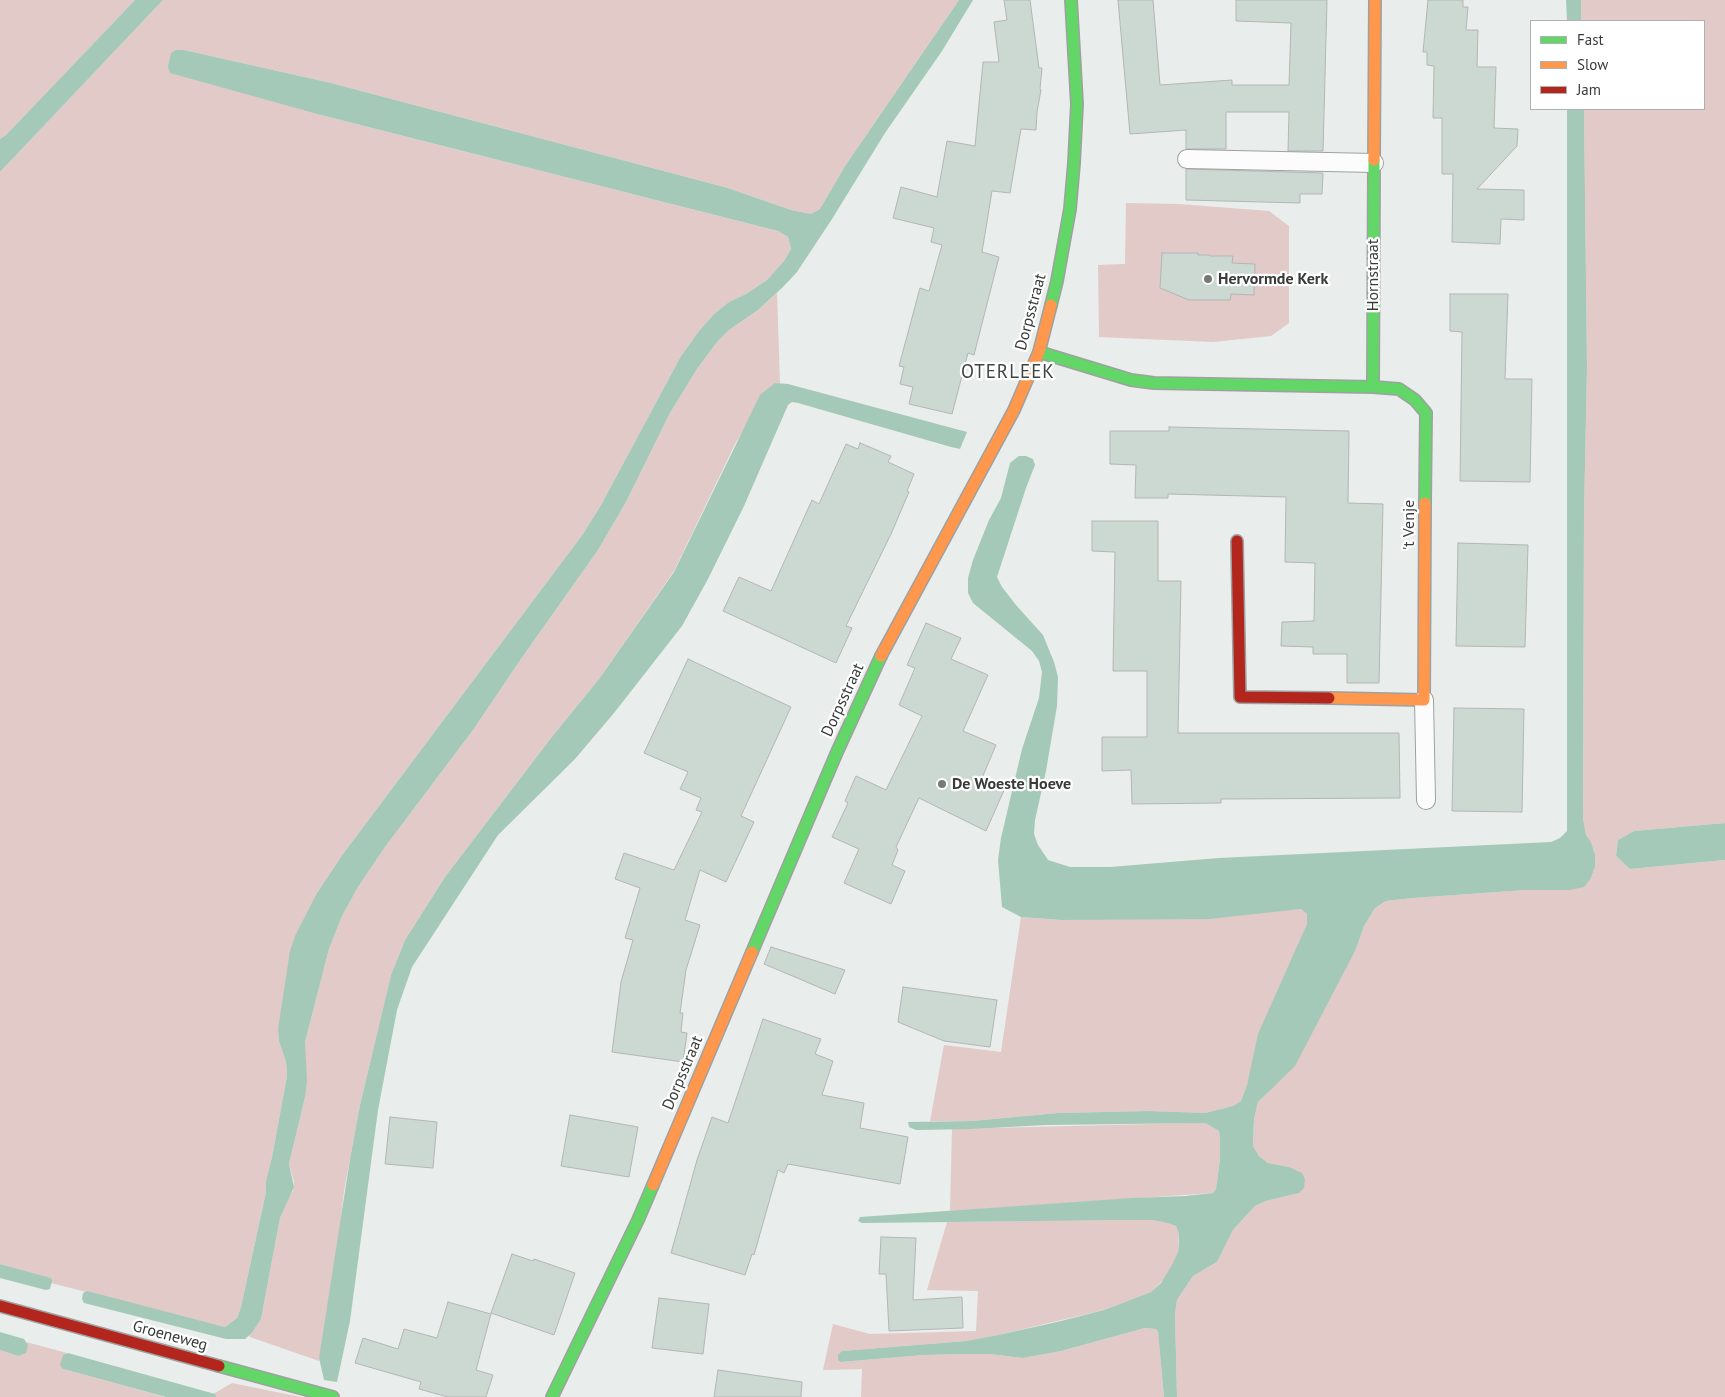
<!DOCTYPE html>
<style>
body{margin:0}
#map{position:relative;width:1725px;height:1397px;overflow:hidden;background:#e9edeb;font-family:"PT Sans",sans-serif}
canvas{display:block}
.legend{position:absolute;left:1530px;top:20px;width:175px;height:90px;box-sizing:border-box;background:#fff;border:1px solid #afb1b0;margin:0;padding:6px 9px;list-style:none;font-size:15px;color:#383b39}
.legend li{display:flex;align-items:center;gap:10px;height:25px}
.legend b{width:25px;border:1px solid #afb1b0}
</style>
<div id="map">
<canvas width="1725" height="1397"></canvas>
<ul class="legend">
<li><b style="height:6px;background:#63d668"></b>Fast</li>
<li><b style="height:6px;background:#ff974d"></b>Slow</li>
<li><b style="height:6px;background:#b3261e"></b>Jam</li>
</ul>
</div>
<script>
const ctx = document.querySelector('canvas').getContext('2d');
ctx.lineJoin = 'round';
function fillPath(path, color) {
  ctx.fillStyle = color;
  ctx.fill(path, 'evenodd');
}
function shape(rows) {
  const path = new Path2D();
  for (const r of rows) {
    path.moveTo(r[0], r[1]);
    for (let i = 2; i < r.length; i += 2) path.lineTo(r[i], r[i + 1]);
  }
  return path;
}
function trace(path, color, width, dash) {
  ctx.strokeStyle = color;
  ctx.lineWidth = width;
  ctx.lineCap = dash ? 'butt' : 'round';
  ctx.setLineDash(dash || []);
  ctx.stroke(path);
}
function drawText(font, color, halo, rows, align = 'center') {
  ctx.font = font + ' "PT Sans",sans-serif';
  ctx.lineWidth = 4.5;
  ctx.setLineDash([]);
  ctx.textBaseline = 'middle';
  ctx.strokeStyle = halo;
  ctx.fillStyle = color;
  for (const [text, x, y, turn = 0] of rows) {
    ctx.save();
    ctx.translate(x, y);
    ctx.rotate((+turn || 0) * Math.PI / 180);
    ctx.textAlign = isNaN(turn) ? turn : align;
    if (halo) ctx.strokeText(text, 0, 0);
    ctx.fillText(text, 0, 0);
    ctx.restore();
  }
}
const green = shape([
 [0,0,135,0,6,135,0,139],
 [163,0,959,0,845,166,820,209,811,214,791,210,728,188,331,83,184,50,176,50,321,115,778,231,788,237,791,249,784,261,767,280,746,294,729,302,714,314,699,331,681,356,601,505,583,534,343,854,317,893,278,1029,279,1041,286,1062,287,1076,272,1157,266,1181,266,1192,241,1307,237,1318,225,1327,51,1283,50,1278,0,1264,0,172],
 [1581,0,1725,0,1725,823,1634,831,1618,840,1616,856,1630,869,1725,860,1725,1397,1177,1397,1175,1314,1177,1300,1193,1276,1217,1262,1233,1230,1255,1206,1266,1201,1299,1193,1289,1167,1268,1163,1259,1156,1253,1146,1254,1119,1258,1102,1268,1092,1356,949,1364,926,1375,908,1386,901,1413,898,1526,890,1570,890,1591,878,1595,867,1595,854,1591,842,1586,835,1583,818,1584,516,1587,367,1584,109,1704,109,1704,21,1581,21],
 [1126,203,1179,204,1269,211,1289,226,1289,323,1271,336,1213,342,1099,337,1098,265,1125,264],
 [777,293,780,384,775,383,736,442,674,571,599,679,551,738,445,877,405,940,391,975,360,1105,344,1191,340,1226,319,1361,250,1337,249,1336,252,1333,261,1319,280,1218,289,1197,293,1191,294,1182,289,1164,305,1097,305,1042,329,949,342,916,358,887,385,847,473,730,521,659,598,550,626,502,670,413,697,369,717,342,729,330,758,310],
 [1301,909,1307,914,1307,924,1250,1075,1247,1085,1241,1101,1233,1106,1205,1113,1148,1111,1058,1113,972,1121,930,1121,944,1045,1001,1052,1021,917,1061,920],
 [1191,1123,1205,1123,1219,1131,1220,1140,1220,1159,1216,1189,1213,1193,950,1211,952,1129],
 [1133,1220,1153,1220,1167,1223,1176,1226,1179,1234,1178,1252,1174,1263,1166,1277,1151,1292,1104,1310,998,1335,966,1341,842,1351,841,1362,924,1355,963,1354,989,1354,1023,1358,1061,1351,1145,1328,1156,1329,1158,1332,1164,1397,861,1397,862,1369,823,1370,833,1324,870,1334,976,1331,978,1291,927,1290,947,1222],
 [26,1342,67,1353,63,1356,63,1369,165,1397,0,1397,0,1350,18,1356,28,1345],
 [232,1383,301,1397,216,1397,213,1394]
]);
const water = shape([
 [135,0,163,0,0,172,0,139,6,135],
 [959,0,973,0,942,51,885,133,832,219,797,272,783,287,758,310,729,330,717,342,697,369,670,413,626,502,598,550,521,659,473,730,385,847,358,887,342,916,329,949,305,1042,307,1081,305,1097,289,1164,294,1187,280,1218,261,1319,252,1333,245,1339,226,1339,84,1303,82,1299,83,1293,87,1291,225,1327,237,1318,241,1307,266,1192,266,1181,272,1157,287,1076,286,1062,279,1041,278,1029,290,951,295,936,317,893,343,854,583,534,601,505,681,356,699,331,714,314,729,302,746,294,767,280,784,261,791,249,788,237,778,231,321,115,170,73,168,67,171,53,176,50,184,50,331,83,728,188,791,210,811,214,820,209,845,166],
 [1566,0,1581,0,1581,21,1567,21],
 [1567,109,1584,109,1587,367,1584,516,1583,818,1586,835,1591,842,1595,854,1595,867,1591,878,1584,887,1570,890,1526,890,1413,898,1386,901,1375,908,1364,926,1356,949,1295,1066,1258,1102,1254,1119,1253,1146,1259,1156,1268,1163,1289,1167,1302,1173,1305,1179,1304,1188,1299,1193,1266,1201,1255,1206,1233,1230,1217,1262,1193,1276,1177,1300,1175,1314,1177,1397,1164,1397,1158,1332,1156,1329,1145,1328,1061,1351,1023,1358,989,1354,963,1354,924,1355,841,1362,838,1360,838,1355,842,1351,966,1341,998,1335,1057,1322,1104,1310,1151,1292,1161,1283,1173,1263,1178,1252,1179,1242,1179,1234,1176,1226,1167,1223,1153,1220,1133,1220,862,1223,858,1221,860,1217,1132,1198,1185,1196,1213,1193,1216,1189,1220,1159,1220,1140,1219,1131,1205,1123,1046,1125,971,1129,916,1130,909,1127,908,1122,972,1121,1058,1113,1148,1111,1205,1113,1233,1106,1241,1101,1247,1085,1258,1034,1307,924,1307,914,1301,909,1209,919,1061,920,1021,917,1002,907,998,860,1001,838,1022,749,1039,698,1042,672,1039,661,1032,651,973,603,968,593,968,578,973,560,989,520,1001,498,1010,463,1015,459,1019,456,1026,456,1033,459,1035,465,1026,488,997,577,1002,587,1016,605,1043,635,1054,662,1058,677,1057,706,1046,771,1035,820,1034,834,1038,845,1048,860,1070,867,1110,867,1219,858,1551,842,1560,838,1567,831],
 [775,383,788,384,967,432,960,449,951,447,798,403,792,402,788,405,744,506,708,579,682,626,614,713,575,759,498,835,412,967,397,1010,378,1110,350,1321,337,1382,324,1380,319,1358,350,1159,360,1105,391,975,405,940,445,877,551,738,599,679,674,572,760,395],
 [1725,823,1725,860,1630,869,1616,856,1618,840,1634,831],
 [0,1264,51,1278,52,1281,50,1289,46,1290,0,1278],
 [0,1332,24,1339,28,1345,26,1353,18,1356,0,1350],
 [68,1353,215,1394,216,1397,166,1397,63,1369,60,1365,63,1355]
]);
const building = shape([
 [1004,0,1030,0,1039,68,1042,68,1040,89,1041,90,1037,112,1036,130,1021,129,1010,193,992,191,982,252,999,257,974,355,968,353,952,414,909,404,913,387,900,384,904,367,899,366,920,288,929,291,942,245,931,242,934,228,893,218,901,187,937,197,947,141,975,146,983,62,999,62,994,22,1007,20,1004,0],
 [1118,0,1153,0,1160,85,1232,80,1232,85,1289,85,1291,23,1236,21,1236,0,1327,0,1323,151,1288,151,1289,112,1226,112,1226,149,1186,149,1186,130,1130,134,1118,0],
 [1428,0,1463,0,1463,7,1468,7,1466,30,1478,30,1477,67,1496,67,1494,128,1518,129,1517,146,1477,189,1524,190,1524,220,1501,219,1500,244,1452,242,1453,174,1442,174,1442,118,1433,118,1434,66,1427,65,1427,52,1423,52,1428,0],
 [1186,169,1323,173,1322,194,1300,194,1300,203,1186,200,1186,169],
 [1162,253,1198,253,1198,255,1210,255,1210,256,1233,256,1232,263,1255,264,1254,295,1231,294,1230,300,1189,300,1160,288,1162,253],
 [1450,294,1508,294,1505,379,1532,379,1530,482,1460,481,1462,332,1450,331,1450,294],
 [1169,427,1349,431,1348,503,1383,504,1379,683,1347,683,1347,654,1313,654,1313,647,1281,646,1282,622,1314,621,1315,563,1285,562,1286,497,1168,494,1168,498,1135,498,1136,465,1110,464,1110,431,1169,431,1169,427],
 [860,443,891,456,888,462,914,474,907,491,909,492,891,534,846,626,852,628,836,663,723,611,739,577,771,591,812,500,819,504,846,444,858,449,860,443],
 [1092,521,1158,521,1158,581,1181,581,1178,733,1399,733,1400,798,1221,799,1221,803,1132,804,1131,770,1102,771,1102,737,1147,737,1147,671,1113,671,1115,552,1092,551,1092,521],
 [1458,543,1528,545,1525,647,1456,646,1458,543],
 [926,623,961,638,951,659,988,675,963,731,996,745,982,778,1005,788,986,831,919,798,896,847,898,850,892,865,905,871,891,904,844,883,859,849,832,837,848,803,845,801,856,776,886,790,922,716,899,705,915,668,907,665,926,623],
 [688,659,791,707,741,816,754,822,726,882,700,870,685,920,700,925,686,970,680,1013,683,1013,681,1032,687,1033,683,1062,612,1052,621,982,633,940,625,938,640,888,615,879,624,853,674,870,702,812,696,810,701,798,680,789,688,772,644,753,688,659],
 [1454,708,1524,709,1522,812,1452,811,1454,708],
 [771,947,845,970,835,994,764,964,771,947],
 [903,987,997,1000,990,1047,944,1041,898,1022,903,987],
 [763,1019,821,1039,815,1054,833,1061,822,1095,864,1103,860,1128,908,1137,900,1184,788,1164,784,1173,778,1170,754,1255,752,1254,745,1275,671,1253,697,1160,712,1117,728,1123,763,1019],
 [570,1115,638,1127,629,1177,561,1166,570,1115],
 [390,1117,437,1122,433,1168,385,1164,390,1117],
 [881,1237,916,1238,913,1300,962,1297,963,1328,889,1331,886,1274,879,1274,881,1237],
 [512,1254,533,1261,534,1259,575,1273,554,1335,491,1313,512,1254],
 [659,1298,709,1304,703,1354,652,1348,659,1298],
 [448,1302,491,1314,476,1370,493,1375,486,1397,448,1397,419,1389,421,1382,355,1363,363,1338,398,1349,404,1329,437,1338,448,1302],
 [718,1370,802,1382,801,1397,714,1397,718,1370]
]);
const lane = shape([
 [1187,159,1374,163],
 [1424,700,1426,800]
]);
const fast = shape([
 [1051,305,1057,281,1070,209,1074,163,1077,104,1071,0],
 [1039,352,1131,380,1154,383,1373,387,1399,389,1415,400,1426,413,1425,503],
 [1373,387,1374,160],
 [752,952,837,752,881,656],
 [219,1366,333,1397],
 [552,1397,638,1220,653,1185]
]);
const slow = shape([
 [1374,160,1375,0],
 [881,656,1014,410,1039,352,1051,305],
 [1329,698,1424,700,1425,503],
 [653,1185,752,952]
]);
const jam = shape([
 [1237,541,1240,697,1329,698],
 [0,1306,219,1366]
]);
const markers = [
 [1208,279,5,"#767977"],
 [942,784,5,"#767977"]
];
const streetNames = [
 ["Hornstraat",1373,275,-90],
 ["Dorpsstraat",1031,312,-75],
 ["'t Venje",1409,525,-90],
 ["Dorpsstraat",843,700,-65],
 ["Dorpsstraat",683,1073,-67],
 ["Groeneweg",170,1336,15]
];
const poiNames = [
 ["Hervormde Kerk",1218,279],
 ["De Woeste Hoeve",952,784]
];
const quarterNames = [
 ["OTERLEEK",1008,373]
];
fillPath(green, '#e1cac8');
fillPath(water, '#a5c9b8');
fillPath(building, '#ccd8d2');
trace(building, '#b3b6b5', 1);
trace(lane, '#9ea1a0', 20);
trace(fast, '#9ea1a0', 14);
trace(slow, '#9ea1a0', 14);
trace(jam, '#9ea1a0', 14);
trace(lane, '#fcfcfc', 18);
trace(fast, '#63d668', 11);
trace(slow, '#ff974d', 11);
trace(jam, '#b3261e', 11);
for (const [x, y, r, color] of markers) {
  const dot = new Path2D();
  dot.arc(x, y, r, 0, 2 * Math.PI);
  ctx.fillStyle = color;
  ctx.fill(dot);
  trace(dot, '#fff', 2);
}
drawText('16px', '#383b39', '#fff', streetNames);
drawText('bold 16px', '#383b39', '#fff', poiNames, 'left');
ctx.letterSpacing = '1px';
drawText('19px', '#3f4542', '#fff', quarterNames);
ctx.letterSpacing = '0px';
</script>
